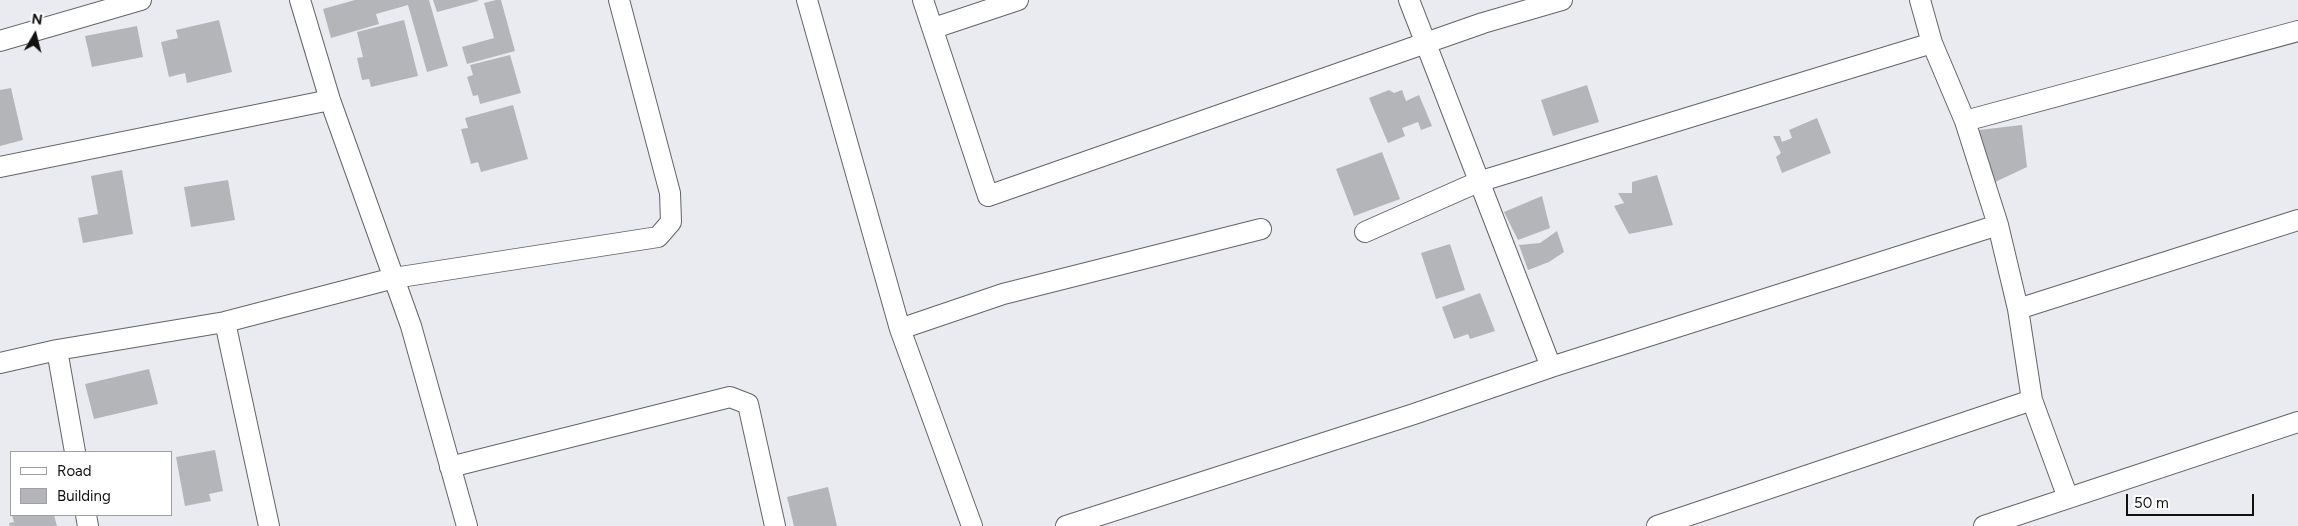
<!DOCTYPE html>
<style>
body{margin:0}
#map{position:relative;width:2298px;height:526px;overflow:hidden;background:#eaebf0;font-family:Figtree,sans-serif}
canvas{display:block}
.legend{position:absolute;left:10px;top:451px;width:162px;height:65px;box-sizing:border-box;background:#fff;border:1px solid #a0a0a0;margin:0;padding:6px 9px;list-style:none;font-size:15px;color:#111112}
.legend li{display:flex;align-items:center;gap:10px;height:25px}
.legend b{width:25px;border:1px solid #a0a0a0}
.north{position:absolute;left:10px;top:10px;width:50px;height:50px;-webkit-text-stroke:4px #fff;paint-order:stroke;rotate:8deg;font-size:14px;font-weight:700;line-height:20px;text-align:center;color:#111112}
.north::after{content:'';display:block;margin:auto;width:18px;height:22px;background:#111112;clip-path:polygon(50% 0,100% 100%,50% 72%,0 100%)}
.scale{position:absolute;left:2126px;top:494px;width:128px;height:22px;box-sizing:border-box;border:2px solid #111112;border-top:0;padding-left:6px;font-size:15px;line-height:18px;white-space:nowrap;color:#111112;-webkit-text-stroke:4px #fff;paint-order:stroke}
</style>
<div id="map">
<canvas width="2298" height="526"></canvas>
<ul class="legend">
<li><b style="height:6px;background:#fff"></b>Road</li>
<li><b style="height:14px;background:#b3b5b9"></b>Building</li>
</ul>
<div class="north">N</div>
<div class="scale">50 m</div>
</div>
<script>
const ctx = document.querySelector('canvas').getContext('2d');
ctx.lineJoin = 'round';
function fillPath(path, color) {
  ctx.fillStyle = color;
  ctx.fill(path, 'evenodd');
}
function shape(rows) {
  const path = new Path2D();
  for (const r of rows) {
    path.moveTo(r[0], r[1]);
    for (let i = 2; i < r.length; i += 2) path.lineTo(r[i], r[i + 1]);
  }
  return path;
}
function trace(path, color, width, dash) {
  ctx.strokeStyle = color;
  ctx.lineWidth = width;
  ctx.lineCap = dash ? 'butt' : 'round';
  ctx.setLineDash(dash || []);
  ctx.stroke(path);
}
const building = shape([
 [355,0,429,0,448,66,427,72,408,5,376,14,379,24,331,38,323,9],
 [433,0,478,0,478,1,437,12],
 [496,0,501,0,515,51,467,64,462,47,494,38,484,3],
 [219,20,232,72,187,83,185,73,169,77,161,42,178,38,176,30],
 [404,20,418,76,371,87,369,79,362,80,357,58,363,57,357,32],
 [137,26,143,57,92,67,85,36],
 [510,55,521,93,480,104,478,95,473,96,467,77,473,75,470,65],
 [1587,85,1599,122,1553,136,1541,100],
 [11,88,23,140,0,146,0,90],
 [1389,90,1394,93,1402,90,1406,101,1419,95,1432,126,1421,130,1418,122,1402,128,1405,136,1388,143,1369,98],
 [513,105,528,159,481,172,478,162,471,164,461,129,468,128,465,118],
 [1817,118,1831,153,1782,173,1776,157,1781,153,1773,136,1780,136,1782,142,1792,138,1789,130],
 [2022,125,2027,167,1993,183,1989,162,1982,158,1979,130],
 [1382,152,1400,199,1354,216,1336,169],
 [122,170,133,234,83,243,78,218,98,214,91,176],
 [1657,175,1673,225,1629,234,1614,206,1624,203,1618,193,1632,193,1632,182],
 [228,180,235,220,191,227,184,187],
 [1542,196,1550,228,1518,240,1504,212],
 [1557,231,1564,252,1549,262,1528,270,1519,245,1540,243],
 [1450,244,1465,290,1436,299,1421,253],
 [1480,293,1495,331,1470,339,1468,334,1454,339,1442,307],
 [149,369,158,404,94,419,85,384],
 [215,450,223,491,209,494,211,501,185,506,176,457],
 [828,487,837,526,794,526,787,497],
 [12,515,54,515,57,526,10,526,9,523,14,522]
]);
const street = shape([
 [300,0,330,100,411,326,467,526],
 [807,0,900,329,972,526],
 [923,0,988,196,1483,23,1562,0],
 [1409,0,1551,367],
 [1920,0,1932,43,1965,121,1998,225,2018,309,2032,400,2068,498],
 [934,28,1018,0],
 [0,41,141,0],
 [1965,121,2298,31],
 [0,167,330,100],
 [1365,232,1478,182,1932,43],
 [2018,309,2298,220],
 [225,322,269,526],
 [900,329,1003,294,1261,229],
 [57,350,75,452],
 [0,363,57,350,225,322,394,278,658,237,671,222,670,193,619,0],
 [450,467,730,397,748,404,775,526],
 [86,515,88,526],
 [1066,526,1414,414,1551,367,1998,225],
 [1657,526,2032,400],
 [1984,526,2298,422]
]);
fillPath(building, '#b3b5b9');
trace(street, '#636468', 22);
trace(street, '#fff', 20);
</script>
